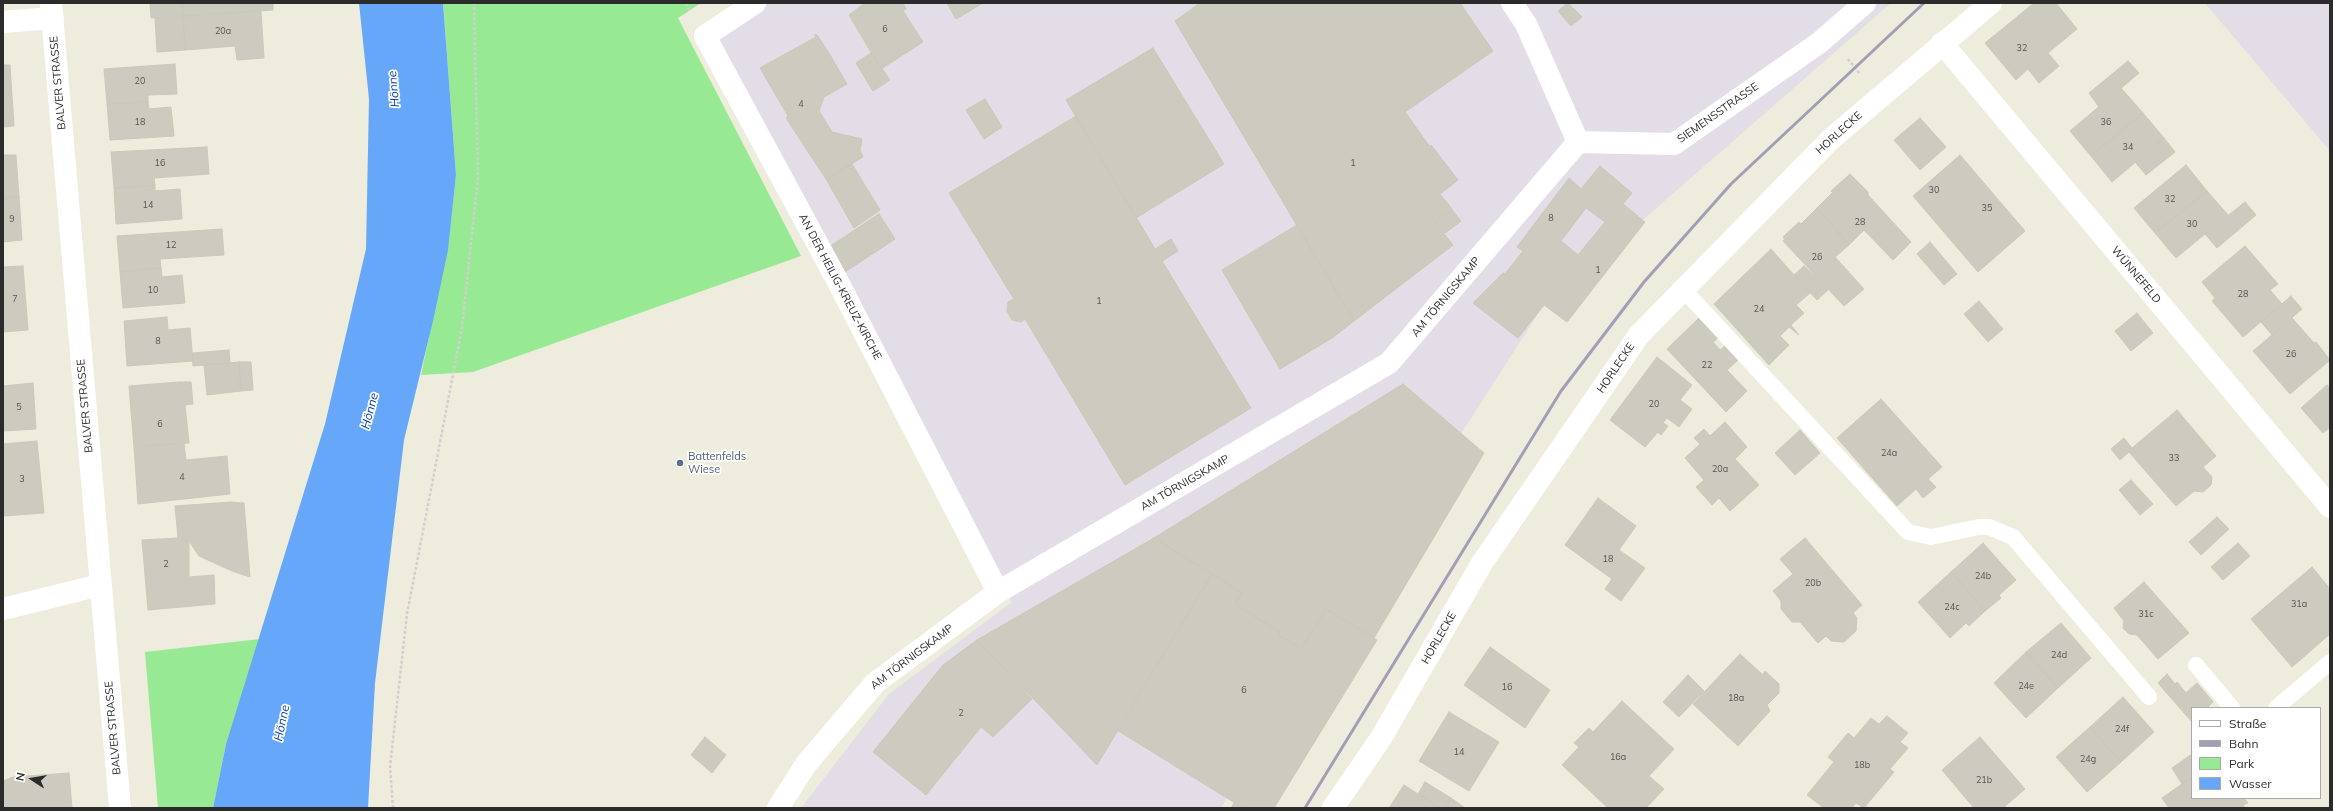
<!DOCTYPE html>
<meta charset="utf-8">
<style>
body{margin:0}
#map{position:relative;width:2333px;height:811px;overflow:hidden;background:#eeecdc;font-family:Mulish,sans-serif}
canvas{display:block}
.frame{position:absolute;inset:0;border:4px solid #2b2b2b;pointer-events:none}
.legend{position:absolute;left:2191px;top:707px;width:130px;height:92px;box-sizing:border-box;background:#fff;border:1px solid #aaa;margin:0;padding:5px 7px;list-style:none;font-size:12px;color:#2b2b2b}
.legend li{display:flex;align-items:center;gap:8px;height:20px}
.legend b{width:20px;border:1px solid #aaa}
.north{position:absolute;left:12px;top:759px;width:40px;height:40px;-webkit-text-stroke:3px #fff;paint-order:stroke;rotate:282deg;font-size:11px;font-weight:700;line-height:16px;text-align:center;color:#2b2b2b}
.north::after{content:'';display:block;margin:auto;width:14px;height:18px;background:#2b2b2b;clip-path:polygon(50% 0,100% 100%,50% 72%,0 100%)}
</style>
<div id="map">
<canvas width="2333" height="811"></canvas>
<div class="frame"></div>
<ul class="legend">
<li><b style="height:5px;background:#fff"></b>Straße</li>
<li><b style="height:5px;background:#a29eb7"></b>Bahn</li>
<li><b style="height:11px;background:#98e994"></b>Park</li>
<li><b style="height:11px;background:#67a7f9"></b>Wasser</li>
</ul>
<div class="north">N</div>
</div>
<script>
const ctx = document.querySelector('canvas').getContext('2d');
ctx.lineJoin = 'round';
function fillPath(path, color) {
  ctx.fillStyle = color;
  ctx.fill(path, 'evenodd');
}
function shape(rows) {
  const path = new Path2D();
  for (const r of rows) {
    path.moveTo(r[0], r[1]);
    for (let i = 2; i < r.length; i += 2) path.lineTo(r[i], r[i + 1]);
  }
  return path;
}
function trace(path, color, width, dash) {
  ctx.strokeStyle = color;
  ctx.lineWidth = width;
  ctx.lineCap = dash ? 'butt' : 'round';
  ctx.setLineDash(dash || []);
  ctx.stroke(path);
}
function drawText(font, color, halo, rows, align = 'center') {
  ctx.font = font + ' Mulish,sans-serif';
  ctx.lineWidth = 3.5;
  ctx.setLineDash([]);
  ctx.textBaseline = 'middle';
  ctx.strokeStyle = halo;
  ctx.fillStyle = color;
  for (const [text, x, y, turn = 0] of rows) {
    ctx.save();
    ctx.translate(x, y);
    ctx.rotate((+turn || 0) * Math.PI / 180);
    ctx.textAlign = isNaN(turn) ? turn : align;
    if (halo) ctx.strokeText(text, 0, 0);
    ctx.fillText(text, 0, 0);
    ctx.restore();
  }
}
const industrial = shape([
 [768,3,1891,3,1541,309,1221,808,801,808,889,694,1012,602,717,41],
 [2205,3,2330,3,2330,151]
]);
const green = shape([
 [443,3,701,3,678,18,801,256,473,372,421,375,448,246,456,175],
 [260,639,226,744,213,808,158,808,145,652]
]);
const water = shape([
 [359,3,443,3,456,175,448,250,433,321,404,440,375,683,368,808,213,808,226,744,325,424,366,249,369,99]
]);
const building = shape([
 [150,3,182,3,183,16,151,18,150,3],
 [182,3,273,3,273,10,183,16,182,3],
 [903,3,906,9,903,11,923,42,881,69,849,15,865,3,903,3],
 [947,3,983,3,956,19,947,3],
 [1200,3,1460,3,1493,51,1405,112,1430,147,1431,145,1458,180,1440,194,1452,209,1435,222,1453,245,1354,321,1175,21,1200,3],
 [1568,3,1582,17,1571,26,1558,11,1568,3],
 [2034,3,2056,3,2077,29,2048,53,2059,66,2039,83,2028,69,2016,80,1985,43,2034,3],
 [261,11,264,58,237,60,235,46,185,50,183,16,261,11],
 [183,16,185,50,157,52,155,18,183,16],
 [815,35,817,35,827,50,847,84,824,97,819,111,832,132,862,139,860,150,863,157,826,179,786,118,788,116,760,68,816,37,815,35],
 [1153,48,1224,164,1136,218,1066,100,1153,48],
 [871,53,890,80,873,91,856,63,871,53],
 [2128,61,2139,73,2099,107,2089,93,2128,61],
 [175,64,177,94,148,95,148,102,107,104,104,69,175,64],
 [3,65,10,65,14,126,3,127,3,65],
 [2121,88,2143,113,2091,156,2070,131,2121,88],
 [985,99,1002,127,984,139,966,110,985,99],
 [148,102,149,109,171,107,174,136,110,140,107,104,148,102],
 [2143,113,2164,138,2112,182,2091,156,2143,113],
 [1076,116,1155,249,1171,239,1178,251,1162,261,1251,408,1125,485,1025,319,1021,322,1012,320,1007,311,1008,302,1014,299,949,193,1076,116],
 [1920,118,1946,147,1920,170,1894,140,1920,118],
 [2164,138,2175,152,2146,175,2135,162,2164,138],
 [207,147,209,174,154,178,155,185,114,188,111,152,207,147],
 [3,155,16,155,19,197,3,198,3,155],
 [1960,155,2025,231,1978,272,1913,196,1960,155],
 [852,164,880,210,854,228,826,179,852,164],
 [2186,165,2207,191,2155,233,2134,208,2186,165],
 [1600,166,1632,193,1623,204,1645,222,1567,322,1544,305,1518,338,1473,303,1503,273,1505,274,1523,251,1517,247,1569,178,1581,189,1600,166],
 [1586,208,1605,222,1578,255,1561,241,1586,208],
 [1850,174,1868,192,1868,195,1911,242,1893,260,1864,230,1849,245,1817,208,1833,192,1831,191,1850,174],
 [155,185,155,191,180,189,182,219,116,224,114,188,155,185],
 [2207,191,2228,215,2176,258,2155,233,2207,191],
 [19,197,22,240,3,242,3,198,19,197],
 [2245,202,2256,215,2217,248,2205,234,2245,202],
 [1817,208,1849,245,1835,257,1864,289,1844,306,1783,241,1785,240,1783,237,1799,222,1801,224,1817,208],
 [1452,210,1461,221,1445,233,1436,222,1452,210],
 [879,214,895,239,845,272,829,247,879,214],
 [1297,225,1354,321,1332,338,1280,369,1222,270,1297,225],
 [222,229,224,255,160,259,161,268,120,272,117,236,222,229],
 [1930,242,1957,274,1944,285,1917,254,1930,242],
 [2245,246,2278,284,2270,290,2282,304,2243,337,2212,301,2215,298,2202,282,2245,246],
 [1771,249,1810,293,1796,305,1804,313,1791,325,1799,335,1789,327,1780,336,1789,345,1769,365,1714,304,1771,249],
 [23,266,28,330,3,332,3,267,23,266],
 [1804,266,1829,289,1817,300,1794,275,1804,266],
 [161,268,162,277,182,275,185,303,123,308,120,272,161,268],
 [2291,296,2302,309,2272,335,2261,322,2291,296],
 [1979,301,2003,329,1988,342,1964,314,1979,301],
 [2137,313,2153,333,2131,351,2115,331,2137,313],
 [167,317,168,330,190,328,193,361,127,366,124,321,167,317],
 [1699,318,1718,338,1713,342,1720,350,1725,346,1738,360,1727,370,1747,391,1726,412,1667,349,1699,318],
 [2292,318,2314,343,2316,342,2330,360,2290,394,2253,351,2292,318],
 [229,350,230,363,193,366,192,353,229,350],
 [1657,357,1692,385,1680,400,1692,409,1679,427,1667,418,1663,423,1668,426,1661,435,1658,432,1645,447,1610,420,1657,357],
 [239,362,251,362,253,390,241,391,239,362],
 [239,362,241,391,207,395,204,365,239,362],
 [179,382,191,382,193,404,185,405,189,443,134,447,129,386,179,382],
 [33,383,36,429,3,431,3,386,33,383],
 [1403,384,1484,453,1374,638,1326,609,1301,649,1279,635,1280,632,1235,604,1242,593,1154,538,1403,384],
 [2327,385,2330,389,2330,427,2323,433,2301,408,2327,385],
 [1881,399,1942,467,1928,479,1936,487,1923,498,1916,489,1897,506,1837,438,1881,399],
 [2177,410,2216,456,2203,467,2212,477,2211,485,2203,492,2194,491,2176,506,2129,452,2120,460,2111,449,2124,438,2132,448,2177,410],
 [1725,422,1747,447,1735,459,1759,485,1730,511,1719,498,1712,505,1696,487,1704,480,1685,458,1700,444,1694,438,1704,429,1710,436,1725,422],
 [1800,430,1820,453,1795,475,1775,453,1800,430],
 [37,441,44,513,3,516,3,444,37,441],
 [184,443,186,460,227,456,230,494,138,504,134,447,184,443],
 [2131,480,2153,504,2140,515,2119,490,2131,480],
 [1598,498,1636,526,1619,550,1645,568,1621,601,1605,589,1612,579,1565,545,1598,498],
 [231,502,244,503,250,577,232,571,199,556,189,541,189,577,214,575,215,604,148,610,142,540,178,538,175,506,231,502],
 [2217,517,2229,529,2201,555,2189,542,2217,517],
 [1154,538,1212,574,1097,765,977,640,1154,538],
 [1805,538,1862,605,1853,613,1857,618,1856,631,1844,642,1831,641,1826,636,1818,643,1800,622,1792,622,1781,609,1781,601,1773,591,1793,574,1780,559,1805,538],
 [1983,543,2016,580,1999,595,2001,598,1985,611,1951,572,1983,543],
 [2238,543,2250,556,2223,580,2211,567,2238,543],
 [2312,567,2330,589,2330,634,2292,667,2251,619,2312,567],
 [1951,572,1985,611,1969,626,1966,623,1950,638,1918,602,1951,572],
 [1212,574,1242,593,1235,604,1280,632,1279,635,1301,649,1326,609,1377,640,1274,808,1243,808,1117,730,1212,574],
 [2144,582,2189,633,2158,659,2137,635,2129,634,2123,628,2124,621,2114,608,2144,582],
 [2061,623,2091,658,2058,688,2026,652,2061,623],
 [977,640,1032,699,993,737,981,727,926,795,873,752,943,665,977,640],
 [1490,647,1550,690,1525,728,1464,685,1490,647],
 [2026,652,2058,688,2026,718,1994,683,2026,652],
 [1740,654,1763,675,1765,671,1779,684,1779,693,1767,705,1770,711,1738,746,1693,704,1740,654],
 [2167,674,2175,684,2177,682,2186,693,2197,683,2213,702,2207,708,2192,708,2192,722,2158,683,2167,674],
 [1688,675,1704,691,1679,717,1663,702,1688,675],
 [2123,697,2154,732,2121,762,2090,727,2123,697],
 [1622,701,1674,749,1649,776,1664,789,1646,808,1608,808,1562,765,1579,747,1574,743,1589,728,1593,732,1622,701],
 [1449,712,1499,742,1469,791,1419,761,1449,712],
 [1887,716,1908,733,1900,742,1908,748,1890,769,1894,772,1864,808,1856,803,1852,808,1824,808,1807,795,1834,762,1828,757,1848,733,1854,738,1871,718,1879,724,1887,716],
 [2090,727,2121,762,2087,792,2056,757,2090,727],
 [705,737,726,755,712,773,691,755,705,737],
 [1980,737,2025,789,2003,808,1974,808,1942,770,1980,737],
 [2192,754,2192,777,2182,784,2172,768,2192,754],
 [69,773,72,808,3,808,3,781,13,777,69,773],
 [2192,777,2192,798,2244,798,2248,803,2243,805,2245,808,2169,808,2162,798,2192,777],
 [1425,782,1451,798,1445,808,1440,808,1418,794,1425,782],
 [1404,785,1418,794,1440,808,1389,808,1404,785],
 [1451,798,1465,808,1445,808,1451,798],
 [1234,803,1243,808,1231,808,1234,803]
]);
const path = shape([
 [686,3,689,10],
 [1848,59,1860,74],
 [393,808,390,767,407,614,462,328,478,177,474,3]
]);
const service = shape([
 [1683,289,1908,532,1931,537,1979,527,1989,527,2013,537,2149,697],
 [2196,665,2232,708],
 [2276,708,2330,662]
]);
const minor = shape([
 [755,3,705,36,836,278,998,592],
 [1512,3,1526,24,1578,142],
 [3,22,53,18],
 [1942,43,2330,507],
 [1578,142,1674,144,1819,43,1865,3],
 [3,609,100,585],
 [778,808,806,764,875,683,998,592,1389,363,1578,142],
 [1333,808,1381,738,1482,563,1639,335,1831,139,1991,3]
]);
const tertiary = shape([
 [51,3,120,808]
]);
const rail = shape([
 [1305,808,1561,391,1644,282,1731,184,1924,3]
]);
const markers = [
 [680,463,4,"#5c6f8a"]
];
const numberNames = [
 ["6",885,29],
 ["20a",223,31],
 ["32",2022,48],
 ["20",140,81],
 ["4",801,104],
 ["18",140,122],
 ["36",2106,122],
 ["34",2128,147],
 ["16",160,163],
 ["1",1353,163],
 ["30",1934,190],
 ["32",2170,199],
 ["14",148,205],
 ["35",1987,208],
 ["8",1551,218],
 ["9",12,219],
 ["28",1860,222],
 ["30",2192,224],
 ["12",171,245],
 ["26",1817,257],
 ["1",1598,270],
 ["10",153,290],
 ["28",2243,294],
 ["7",15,299],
 ["1",1099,301],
 ["24",1759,309],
 ["8",158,341],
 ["26",2291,354],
 ["22",1707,365],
 ["20",1654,404],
 ["5",19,407],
 ["6",160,424],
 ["24a",1889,453],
 ["33",2174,458],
 ["20a",1720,469],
 ["4",182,477],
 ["3",22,479],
 ["18",1608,559],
 ["2",166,564],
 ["24b",1983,576],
 ["20b",1813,583],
 ["31a",2299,604],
 ["24c",1952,607],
 ["31c",2146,614],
 ["24d",2059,655],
 ["24e",2026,686],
 ["16",1507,687],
 ["6",1244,690],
 ["18a",1736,698],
 ["2",961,713],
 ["24f",2122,729],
 ["14",1459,752],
 ["16a",1618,757],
 ["24g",2088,759],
 ["18b",1862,765],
 ["21b",1984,780]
];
const streetNames = [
 ["BALVER STRASSE",58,83,-95],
 ["SIEMENSSTRASSE",1718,113,-35],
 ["HORLECKE",1839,133,-42],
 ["WÜNNEFELD",2136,275,50],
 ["AN DER HEILIG-KREUZ-KIRCHE",840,287,62],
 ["AM TÖRNIGSKAMP",1446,297,-50],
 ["HORLECKE",1616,368,-56],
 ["BALVER STRASSE",85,406,-95],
 ["AM TÖRNIGSKAMP",1185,483,-30],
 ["HORLECKE",1439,638,-60],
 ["AM TÖRNIGSKAMP",912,657,-37],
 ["BALVER STRASSE",113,728,-95]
];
const serviceNames = [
 ["Battenfelds",688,457],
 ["Wiese",688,470]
];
const waterNames = [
 ["Hönne",394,89,-95],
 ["Hönne",370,411,-75],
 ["Hönne",282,723,-78]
];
fillPath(industrial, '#e2dde6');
fillPath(green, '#98e994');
fillPath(water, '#67a7f9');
fillPath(building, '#cdcbbf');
trace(building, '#cac9b6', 1);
trace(path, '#d0d0d0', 2.5, [3, 2]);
trace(service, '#fff', 16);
trace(minor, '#fff', 22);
trace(tertiary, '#fff', 22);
trace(rail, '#a29eb7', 3);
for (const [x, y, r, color] of markers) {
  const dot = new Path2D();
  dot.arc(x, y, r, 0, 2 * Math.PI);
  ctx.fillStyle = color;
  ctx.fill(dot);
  trace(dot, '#fff', 1.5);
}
drawText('9px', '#545350', null, numberNames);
drawText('11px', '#2b2b2b', '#fff', streetNames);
drawText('11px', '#4e5e75', '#fff', serviceNames, 'left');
drawText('italic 12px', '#023fa9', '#fff', waterNames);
</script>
